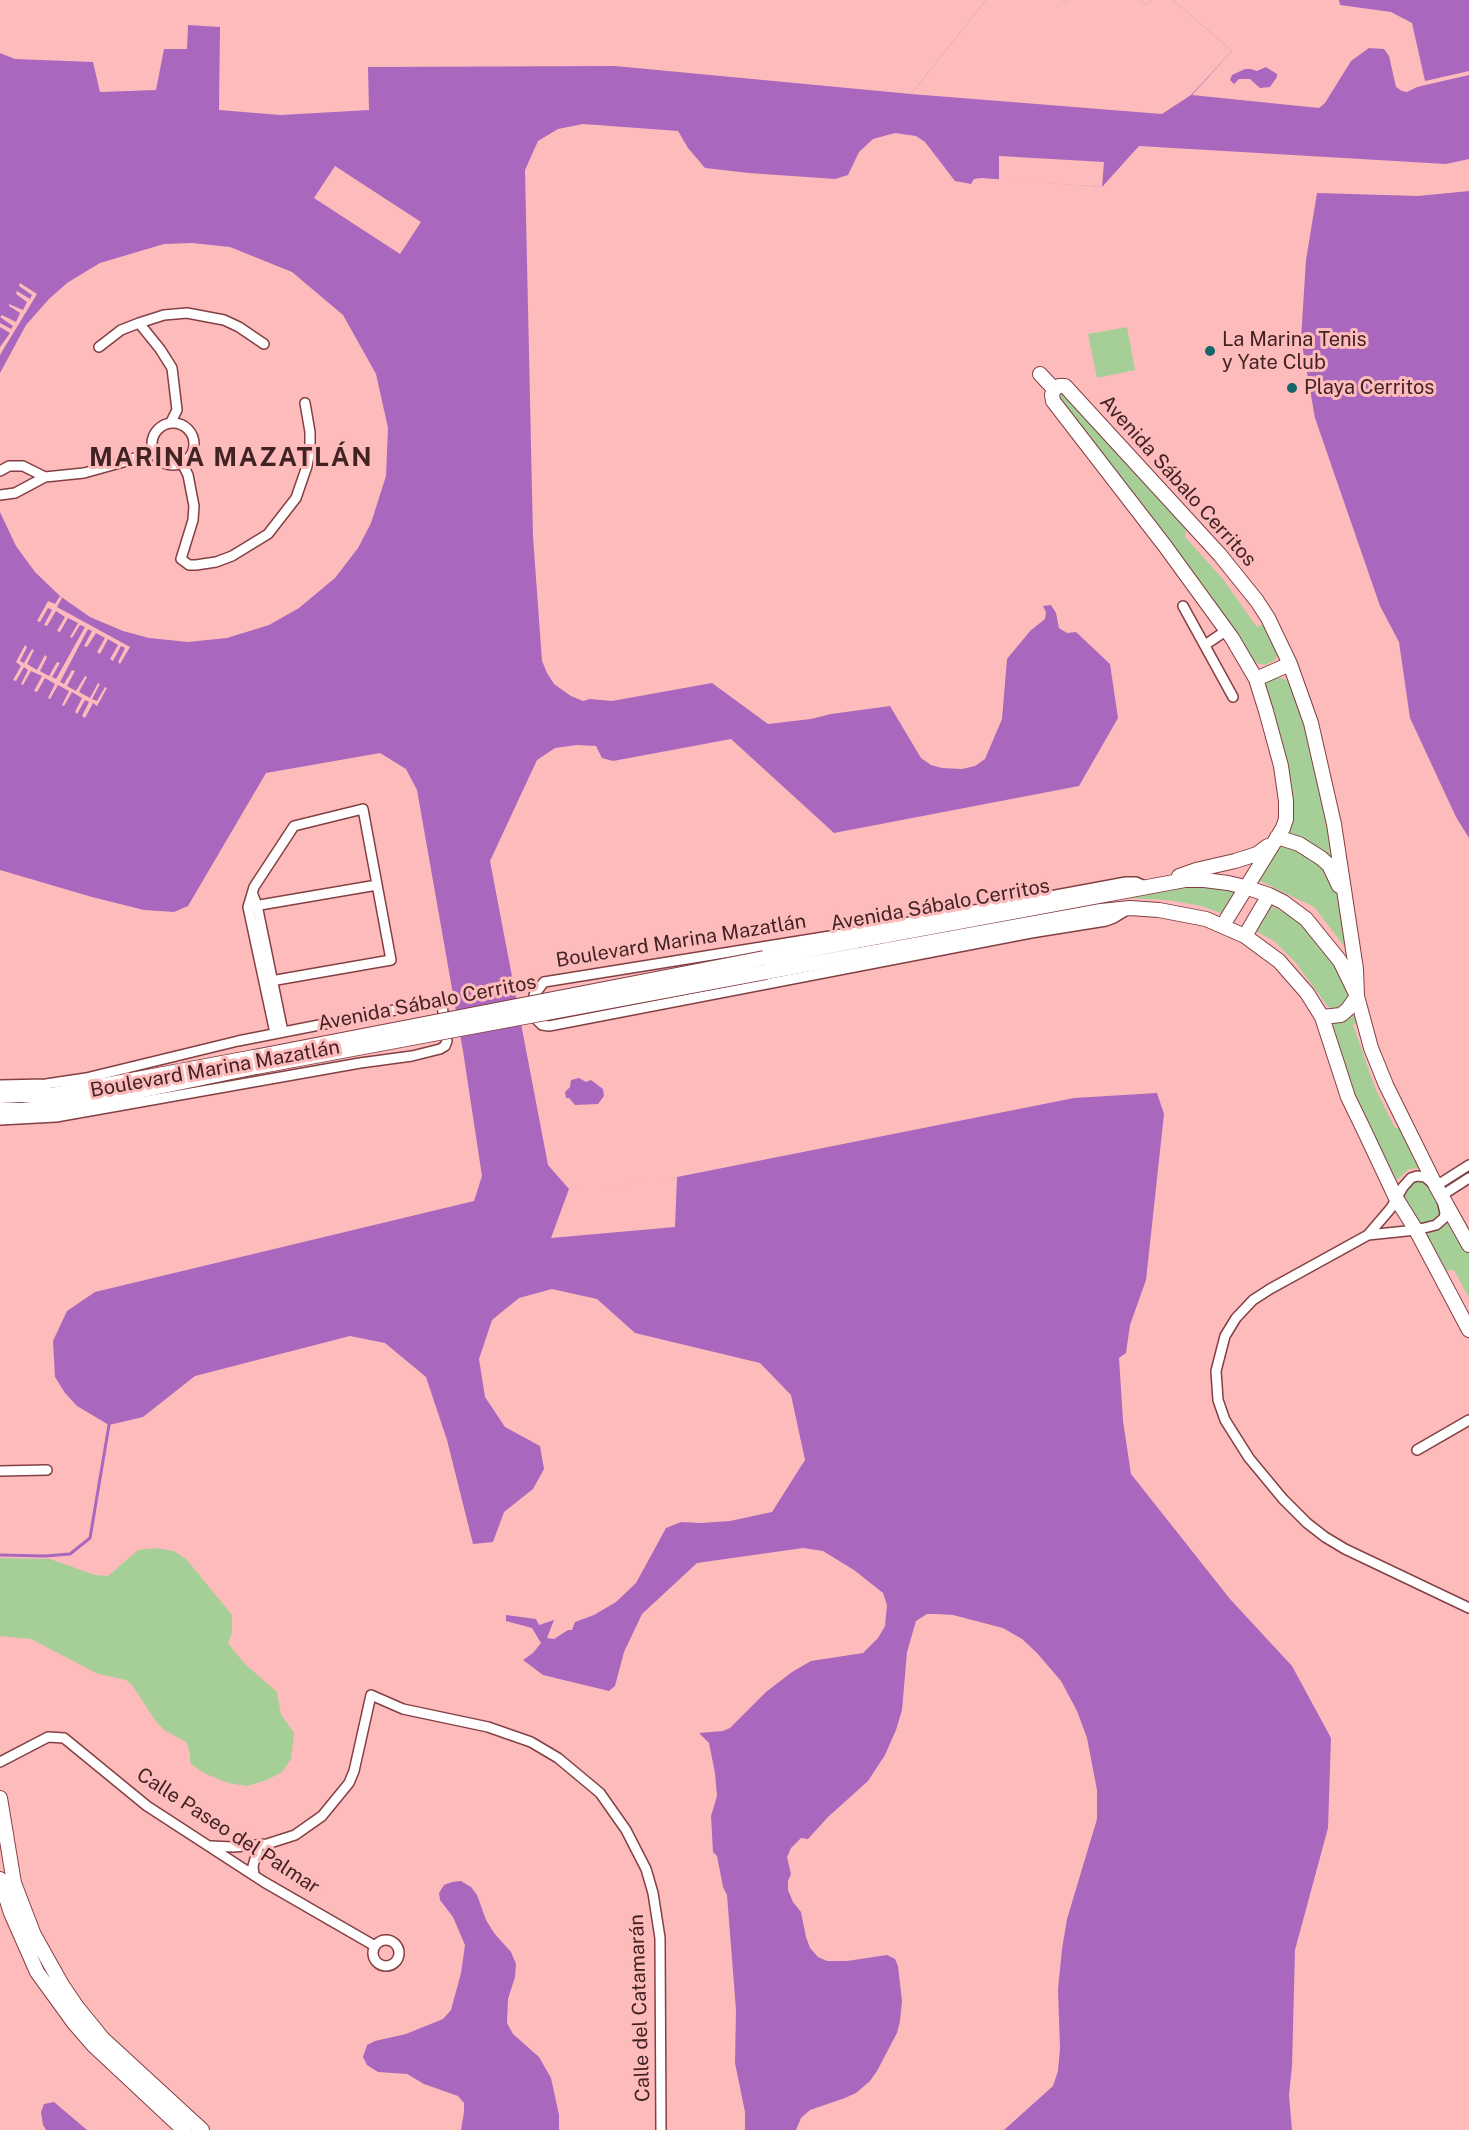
<!DOCTYPE html>
<meta charset="utf-8">
<style>
body{margin:0}
canvas{display:block;background:#fdbbbc}
</style>
<canvas width="1469" height="2130"></canvas>
<script>
const ctx = document.querySelector('canvas').getContext('2d');
ctx.lineJoin = 'round';
function fillPath(path, color) {
  ctx.fillStyle = color;
  ctx.fill(path, 'evenodd');
}
function shape(rows) {
  const path = new Path2D();
  for (const r of rows) {
    if (r.length === 3) {
      path.moveTo(r[0] + r[2], r[1]);
      path.arc(r[0], r[1], r[2], 0, 2 * Math.PI);
      continue;
    }
    path.moveTo(r[0], r[1]);
    for (let i = 2; i < r.length; i += 2) path.lineTo(r[i], r[i + 1]);
  }
  return path;
}
function trace(path, color, width, dash) {
  ctx.strokeStyle = color;
  ctx.lineWidth = width;
  ctx.lineCap = dash ? 'butt' : 'round';
  ctx.setLineDash(dash || []);
  ctx.stroke(path);
}
function drawText(font, color, halo, rows, align = 'center') {
  ctx.font = font + ' "Public Sans",sans-serif';
  ctx.lineWidth = 6;
  ctx.setLineDash([]);
  ctx.textBaseline = 'middle';
  ctx.strokeStyle = halo;
  ctx.fillStyle = color;
  for (const [text, x, y, turn = 0] of rows) {
    ctx.save();
    ctx.translate(x, y);
    ctx.rotate((+turn || 0) * Math.PI / 180);
    ctx.textAlign = isNaN(turn) ? turn : align;
    if (halo) ctx.strokeText(text, 0, 0);
    ctx.fillText(text, 0, 0);
    ctx.restore();
  }
}
const green = shape([
 [1127,327,1135,370,1097,378,1088,334],
 [1061,391,1187,524,1185,537,1222,578,1257,627,1266,623,1279,652,1275,660,1265,665,1253,662,1073,418,1060,398,1059,393],
 [1275,678,1282,678,1292,683,1309,729,1338,877,1285,836,1293,821,1287,784,1264,690,1266,683],
 [1283,842,1327,867,1344,910,1348,951,1314,907,1256,879,1278,843],
 [1190,883,1239,889,1226,915,1201,906,1168,900,1127,898,1126,895],
 [1270,905,1292,917,1325,948,1351,992,1344,1008,1336,1009,1328,1007,1296,963,1274,941,1254,930],
 [1356,1008,1358,1022,1353,1025,1375,1088,1395,1128,1403,1126,1424,1168,1409,1169,1397,1180,1365,1121,1346,1079,1330,1019],
 [1421,1179,1427,1183,1441,1209,1439,1217,1434,1223,1424,1224,1419,1222,1404,1197,1404,1191,1411,1180],
 [1449,1219,1469,1250,1469,1298,1454,1270,1443,1271,1425,1235,1426,1231,1441,1227],
 [155,1548,174,1551,187,1560,232,1615,232,1632,228,1643,244,1663,277,1692,281,1714,294,1733,291,1759,282,1772,267,1780,247,1786,228,1783,206,1774,192,1765,190,1761,190,1752,186,1742,164,1730,155,1720,132,1685,126,1680,98,1674,31,1639,0,1636,0,1558,50,1559,95,1575,108,1576,138,1550]
]);
const water = shape([
 [986,0,1062,0,1066,3,1069,0,1140,0,1146,5,1151,0,1173,0,1232,51,1192,95,1319,108,1325,103,1351,61,1369,48,1384,49,1389,56,1396,87,1402,91,1407,92,1417,87,1469,75,1469,159,1446,164,1139,146,1102,187,982,178,974,179,971,184,955,181,925,142,916,136,895,133,873,139,859,152,848,175,835,179,749,173,705,168,688,148,678,131,583,124,558,129,538,141,525,170,533,537,542,661,547,673,554,684,571,696,583,701,590,699,612,701,712,683,768,724,811,719,831,714,890,706,921,758,931,765,942,768,962,769,975,766,985,759,1002,719,1007,659,1030,631,1045,619,1046,612,1043,606,1051,605,1056,613,1059,628,1067,633,1076,632,1110,664,1118,718,1079,786,834,833,731,739,613,761,602,758,596,746,577,745,555,748,537,760,490,861,548,1165,569,1189,597,1191,647,1183,1074,1098,1157,1093,1164,1114,1146,1280,1130,1325,1126,1353,1119,1358,1123,1421,1131,1474,1230,1599,1292,1666,1331,1738,1328,1828,1295,1950,1292,2066,1289,2095,1292,2130,1004,2130,1053,2086,1058,2071,1060,2048,1058,1989,1062,1949,1067,1919,1097,1819,1097,1790,1087,1738,1077,1711,1061,1681,1037,1653,1022,1639,1003,1628,953,1615,937,1614,927,1614,916,1621,907,1652,902,1710,896,1730,885,1755,868,1781,828,1817,808,1839,801,1838,791,1848,787,1857,791,1874,788,1881,788,1890,793,1902,801,1912,806,1937,810,1948,818,1957,827,1961,847,1961,887,1955,895,1959,898,1966,902,2001,900,2021,897,2033,877,2071,870,2081,856,2093,845,2098,810,2110,801,2118,796,2130,745,2130,745,2112,735,2063,736,2010,727,1895,723,1887,717,1856,713,1852,711,1816,717,1796,715,1773,709,1743,699,1733,723,1731,730,1728,766,1692,792,1672,811,1661,863,1653,878,1638,885,1626,887,1605,883,1593,854,1570,823,1551,803,1548,697,1563,642,1614,624,1652,615,1686,609,1691,543,1675,523,1660,533,1653,541,1643,532,1628,506,1621,506,1615,536,1619,539,1625,554,1620,547,1638,554,1639,568,1630,572,1630,575,1622,594,1615,616,1602,636,1583,666,1528,681,1522,701,1523,730,1521,772,1512,805,1460,791,1395,760,1363,635,1333,597,1299,552,1289,519,1298,492,1320,479,1359,485,1397,505,1427,540,1446,544,1469,533,1489,504,1512,493,1542,473,1544,447,1440,426,1377,385,1343,350,1336,195,1376,143,1417,109,1425,77,1406,65,1393,55,1377,53,1341,67,1311,95,1292,474,1201,482,1176,463,1051,417,790,406,769,380,753,266,773,188,906,174,912,144,910,92,897,0,870,0,512,16,546,35,572,60,596,90,617,123,631,149,638,188,642,227,638,269,625,299,608,335,578,358,548,371,523,386,476,388,428,376,374,343,315,292,272,230,247,192,243,164,244,100,263,67,283,49,299,26,325,0,373,0,53,15,59,93,62,100,92,156,90,164,49,187,49,188,25,220,27,219,110,281,115,369,110,368,67,615,66,911,94],
 [1339,0,1469,0,1469,71,1425,81,1412,23,1391,12,1340,5],
 [1266,67,1277,74,1277,77,1270,87,1260,88,1250,79,1239,79,1234,84,1230,80,1232,75,1245,69,1251,69,1257,71],
 [1469,191,1469,838,1456,817,1410,718,1399,642,1380,606,1315,418,1301,339,1306,260,1317,193,1418,196],
 [579,1078,586,1082,591,1080,603,1089,604,1096,598,1104,575,1105,569,1098,566,1098,565,1092,570,1087,571,1080],
 [461,1881,471,1887,477,1895,486,1920,494,1933,511,1952,516,1964,515,1977,508,1999,507,2023,513,2034,539,2057,551,2078,559,2115,559,2130,461,2130,464,2112,464,2103,458,2096,424,2084,407,2074,378,2072,367,2065,363,2057,367,2045,375,2041,406,2034,443,2019,451,2010,461,1973,465,1945,453,1917,440,1900,439,1893,444,1885,452,1882],
 [54,2102,87,2130,46,2130,43,2125,41,2112,44,2104]
]);
const pier = shape([
 [986,0,1062,0,1066,3,1069,0,1140,0,1146,5,1151,0,1173,0,1232,51,1191,95,1162,114,911,94],
 [999,156,1104,162,1102,187,999,180],
 [335,166,421,222,400,254,314,198],
 [20,283,37,294,0,355,0,347,10,333,0,327,0,323,11,329,13,326,0,317,2,315,16,322,20,313,9,306,9,304,23,310,27,302,16,294,17,291,30,299,32,295,19,286],
 [60,596,62,598,57,607,130,647,120,664,118,662,125,648,121,646,113,661,110,659,118,645,108,639,100,654,97,652,105,638,96,633,87,647,84,646,92,631,88,629,60,682,64,684,72,670,75,671,67,686,76,691,85,676,87,677,79,692,90,698,98,683,100,684,92,699,97,701,105,687,107,688,97,706,93,703,85,718,82,716,89,702,85,700,77,714,75,712,82,698,72,692,64,706,62,705,69,691,58,685,50,699,48,698,55,684,45,678,37,692,34,691,42,676,31,671,23,685,21,684,28,670,24,667,16,681,13,680,21,666,16,662,25,645,27,647,20,661,24,663,32,649,34,650,27,664,37,670,45,655,47,657,40,671,49,676,57,662,60,663,52,677,56,679,85,627,80,625,72,638,70,637,78,623,68,618,60,632,57,631,65,617,56,611,47,626,44,625,52,610,48,608,40,622,37,621,48,601,55,604],
 [677,1177,675,1227,551,1238,569,1189,578,1187,597,1188]
]);
const stream = shape([
 [0,1555,45,1556,70,1554,90,1538,109,1425]
]);
const street = shape([
 [139,323,160,349,172,368,177,410,171,422],
 [99,347,121,330,139,323,164,315,187,313,224,320,239,327,264,344],
 [173,444,21],
 [182,463,188,475,194,506,193,520,181,559,189,565,196,565,216,562,232,556,268,534,296,498,307,466,310,450,310,432,305,403],
 [0,471,9,466,23,466,45,477],
 [0,495,15,493,45,477,84,473,127,461,145,454,152,448],
 [1183,606,1233,697],
 [1205,645,1227,630],
 [253,895,257,905,283,1032],
 [254,906,377,885],
 [1127,910,1114,918,1106,921,1031,933,549,1026,542,1025,537,1020,534,1010,534,995,544,982,861,931,1126,882,1136,882,1145,886],
 [265,982,391,960,363,809,294,826,254,887,248,907,275,1033],
 [0,1085,46,1084,86,1078,238,1041,436,1002,442,1005,447,1041,445,1046,440,1049,412,1056,360,1063,56,1117,0,1120],
 [1469,1165,1436,1186,1425,1177,1417,1176,1411,1178,1403,1187,1391,1208,1368,1235,1270,1289,1253,1300,1236,1318,1225,1336,1216,1371,1218,1400,1225,1420,1249,1458,1283,1499,1307,1523,1325,1537,1345,1549,1469,1608],
 [1368,1235,1416,1230,1436,1225,1444,1218,1445,1213,1441,1196,1469,1178],
 [1417,1450,1469,1420],
 [0,1471,47,1470],
 [0,1762,48,1737,64,1738,147,1806,264,1882,375,1946],
 [211,1846,233,1847,267,1844,295,1835,322,1816,349,1783,354,1771,371,1695,403,1709,488,1727,531,1742,558,1758,600,1793,626,1830,646,1869,653,1893,660,1938,661,2130],
 [254,1875,253,1866,259,1845],
 [386,1953,13]
]);
const secondary = shape([
 [1040,374,1054,389],
 [1054,389,1059,386,1065,386,1220,555,1257,601,1268,618,1290,664,1311,723,1334,824,1356,969,1357,996,1348,1009,1341,1015,1322,1017],
 [1054,389,1052,395,1053,401,1165,546,1232,638,1256,679,1266,711,1281,766,1286,801,1286,819,1283,828,1223,925],
 [1256,679,1290,664],
 [1277,837,1299,844,1321,858,1329,865,1339,886],
 [1179,876,1196,870,1235,861,1257,854,1268,846],
 [1245,936,1269,895],
 [764,958,1185,880,1204,880,1228,883,1245,887,1269,895,1283,902,1306,919,1340,961,1357,996,1371,1048,1386,1085,1436,1186,1469,1245],
 [766,972,1101,911,1130,908,1159,910,1206,919,1245,936,1279,961,1307,993,1322,1017,1348,1097,1363,1128,1396,1198,1416,1230,1469,1330],
 [0,1095,52,1095,254,1057],
 [0,1109,21,1110,66,1106,256,1067],
 [0,1798,14,1883,34,1935,62,1985,77,2007,103,2039,202,2130],
 [0,1879,11,1913,37,1972,74,2023,94,2046,184,2130]
]);
const secondaryBridge = shape([
 [254,1057,764,958],
 [256,1067,766,972]
]);
const markers = [
 [1210,351,6,"#166568"],
 [1292,388,6,"#166568"]
];
const poiNames = [
 ["La Marina Tenis",1222,340],
 ["y Yate Club",1222,363],
 ["Playa Cerritos",1304,388]
];
const streetNames = [
 ["Avenida Sábalo Cerritos",1178,481,48],
 ["Avenida Sábalo Cerritos",940,905,-10],
 ["Boulevard Marina Mazatlán",681,941,-9],
 ["Avenida Sábalo Cerritos",427,1003,-11],
 ["Boulevard Marina Mazatlán",215,1069,-10],
 ["Calle Paseo del Palmar",228,1831,33],
 ["Calle del Catamarán",640,2008,-92]
];
const districtNames = [
 ["MARINA MAZATLÁN",231,458]
];
fillPath(green, '#a6cf98');
fillPath(water, '#a968be');
fillPath(pier, '#fdbbbc');
trace(stream, '#a968be', 3);
trace(street, '#843f43', 12);
trace(secondary, '#843f43', 16);
trace(street, '#fff', 9);
trace(secondary, '#fff', 14);
trace(secondaryBridge, '#843f43', 16, []);
trace(secondaryBridge, '#fff', 14);
for (const [x, y, r, color] of markers) {
  const dot = new Path2D();
  dot.arc(x, y, r, 0, 2 * Math.PI);
  ctx.fillStyle = color;
  ctx.fill(dot);
  trace(dot, '#fdbbbc', 2);
}
drawText('20px', '#422324', '#fdbbbc', poiNames, 'left');
drawText('20px', '#422324', '#fdbbbc', streetNames);
ctx.letterSpacing = '1.5px';
drawText('bold 26px', '#422324', '#fdbbbc', districtNames);
ctx.letterSpacing = '0px';
</script>
